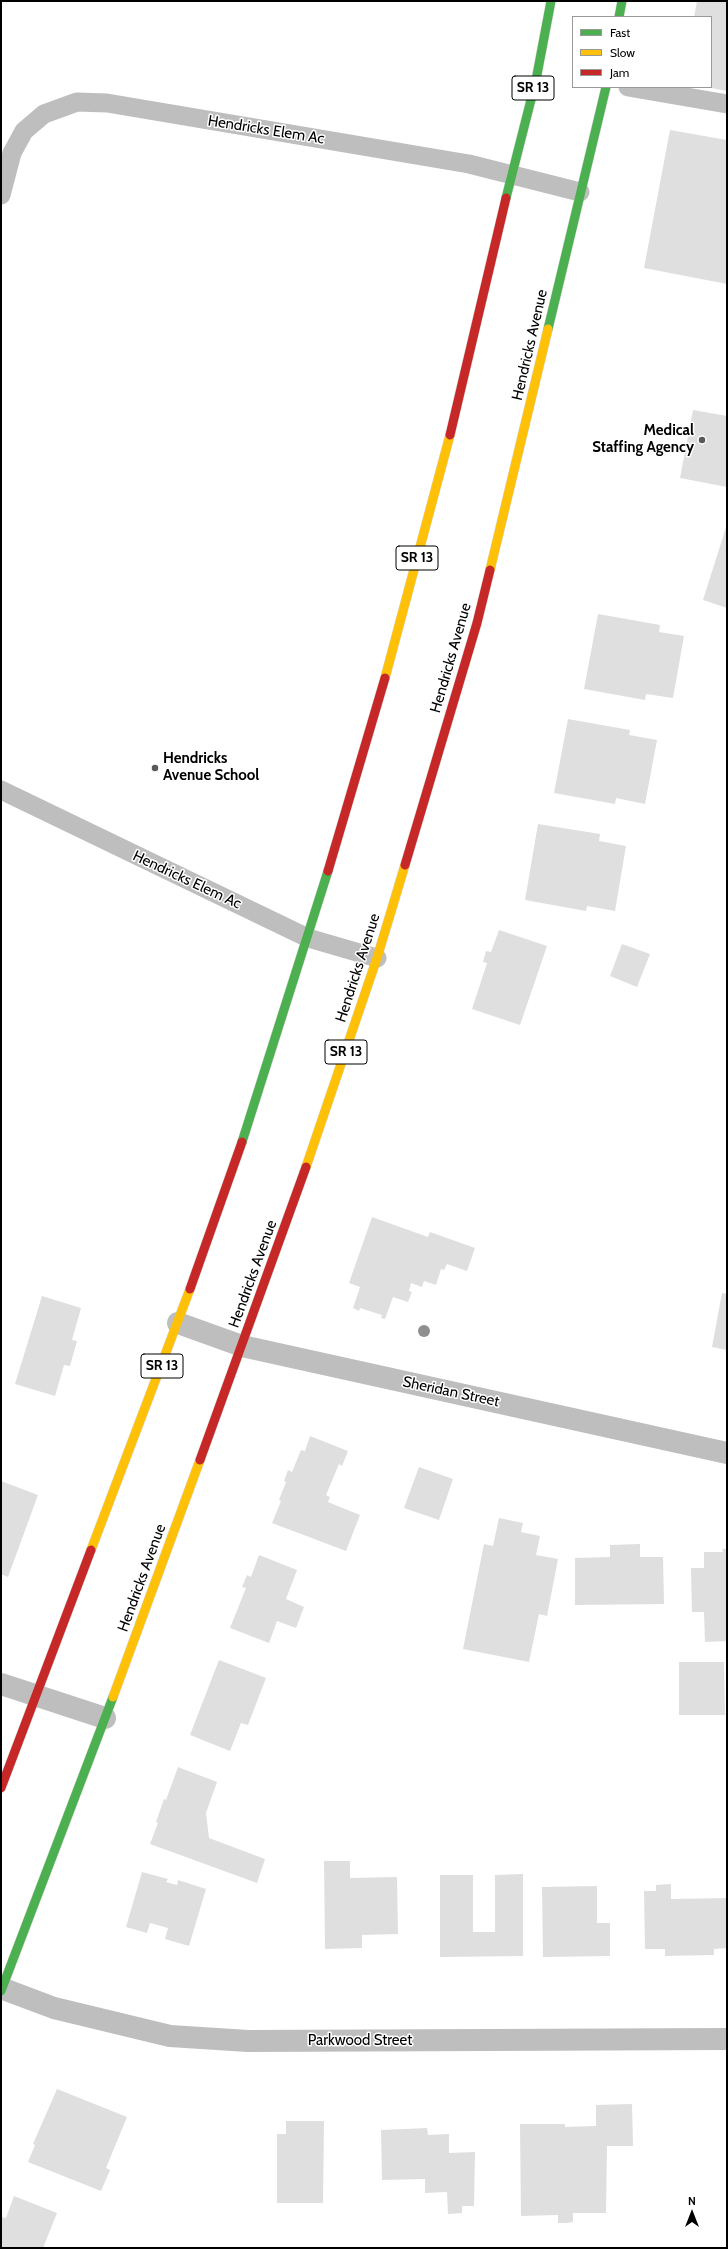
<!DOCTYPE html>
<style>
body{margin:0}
#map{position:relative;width:728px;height:2249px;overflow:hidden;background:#fff;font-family:Cabin,sans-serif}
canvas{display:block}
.frame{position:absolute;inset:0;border:2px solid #000;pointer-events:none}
.legend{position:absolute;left:572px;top:16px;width:140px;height:72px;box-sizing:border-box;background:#fff;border:1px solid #999;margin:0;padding:5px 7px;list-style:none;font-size:12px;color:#000}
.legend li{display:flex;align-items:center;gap:8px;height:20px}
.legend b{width:20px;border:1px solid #999}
.north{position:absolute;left:672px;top:2193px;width:40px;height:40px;-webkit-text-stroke:3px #fff;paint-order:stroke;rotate:0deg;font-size:11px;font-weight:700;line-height:16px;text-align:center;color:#000}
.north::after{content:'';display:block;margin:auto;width:14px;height:18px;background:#000;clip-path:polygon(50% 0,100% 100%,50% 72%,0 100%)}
</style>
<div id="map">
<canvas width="728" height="2249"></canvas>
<div class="frame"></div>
<ul class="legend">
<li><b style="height:5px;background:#4caf50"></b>Fast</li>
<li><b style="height:5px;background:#ffc107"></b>Slow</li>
<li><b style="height:5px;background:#c62828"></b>Jam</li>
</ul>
<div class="north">N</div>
</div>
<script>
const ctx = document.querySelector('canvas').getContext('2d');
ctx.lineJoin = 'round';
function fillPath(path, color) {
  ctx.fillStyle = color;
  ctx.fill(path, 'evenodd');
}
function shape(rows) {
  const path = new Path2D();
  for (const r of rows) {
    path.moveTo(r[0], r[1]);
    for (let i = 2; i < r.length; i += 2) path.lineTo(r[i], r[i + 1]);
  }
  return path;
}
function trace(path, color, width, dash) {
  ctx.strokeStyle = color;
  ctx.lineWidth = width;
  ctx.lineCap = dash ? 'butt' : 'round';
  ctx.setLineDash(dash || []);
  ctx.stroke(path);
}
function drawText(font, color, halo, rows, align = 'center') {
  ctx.font = font + ' Cabin,sans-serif';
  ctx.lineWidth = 3;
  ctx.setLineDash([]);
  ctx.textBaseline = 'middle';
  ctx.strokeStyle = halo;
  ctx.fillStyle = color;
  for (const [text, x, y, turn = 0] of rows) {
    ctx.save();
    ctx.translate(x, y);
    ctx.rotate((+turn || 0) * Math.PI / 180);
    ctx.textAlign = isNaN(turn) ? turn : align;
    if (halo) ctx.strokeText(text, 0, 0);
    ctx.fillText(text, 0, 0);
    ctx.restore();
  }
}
const building = shape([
 [697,1,727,1,727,91,711,88,711,17,694,17],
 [670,130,727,140,727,284,644,268],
 [693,410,727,416,727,487,680,478],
 [727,524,727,608,703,600],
 [598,614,660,625,659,632,684,636,673,698,646,694,645,700,584,689],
 [568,719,630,730,629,735,657,740,645,804,616,798,615,804,554,793],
 [538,824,600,834,599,841,626,846,615,911,587,906,586,911,525,900],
 [499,930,547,946,520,1025,472,1009,487,963,483,962,486,951,491,952],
 [622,944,650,954,637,987,610,976],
 [372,1217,428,1237,430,1232,475,1248,467,1271,447,1264,444,1270,441,1269,436,1285,424,1281,422,1287,411,1283,409,1291,412,1292,408,1302,393,1297,385,1319,381,1318,382,1315,360,1308,359,1311,353,1308,360,1287,349,1283],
 [722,1293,727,1294,727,1350,712,1347],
 [42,1296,81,1308,72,1340,77,1341,70,1366,64,1365,55,1396,15,1384],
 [310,1436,348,1451,342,1466,339,1464,326,1495,330,1497,328,1502,360,1515,346,1551,272,1523,281,1501,279,1500,286,1482,284,1481,288,1470,292,1472,301,1450,305,1451],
 [419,1467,453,1479,439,1520,404,1508],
 [1,1481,38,1495,8,1577,1,1574],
 [499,1518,523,1523,521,1532,540,1536,536,1555,558,1559,547,1616,539,1614,529,1662,463,1649,484,1544,493,1546],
 [640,1544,640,1557,663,1557,664,1604,575,1605,575,1558,610,1557,610,1545],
 [722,1549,727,1549,727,1641,705,1642,704,1612,692,1612,691,1568,704,1568,704,1552,723,1552],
 [259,1555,297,1570,286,1599,304,1607,296,1628,277,1621,269,1643,230,1628,246,1588,242,1587,247,1575,251,1577],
 [219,1660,266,1678,248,1725,241,1723,230,1751,190,1735],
 [679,1662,724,1662,725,1715,679,1715],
 [178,1767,217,1782,206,1813,209,1838,265,1859,257,1883,150,1844,158,1823,156,1822,164,1799,166,1800],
 [324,1861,350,1861,350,1878,397,1877,398,1934,362,1935,362,1948,325,1949],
 [142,1872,168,1879,166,1882,177,1885,178,1880,206,1889,189,1946,165,1939,168,1928,150,1923,147,1933,126,1927],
 [523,1874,523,1956,440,1957,440,1875,473,1875,473,1932,495,1932,495,1875],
 [671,1884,671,1899,727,1898,727,1948,714,1949,714,1955,665,1956,665,1949,645,1949,644,1891,656,1891,656,1885],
 [597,1886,597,1923,610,1923,610,1956,543,1957,542,1887],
 [57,2089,127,2117,106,2168,110,2170,101,2191,28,2162,35,2145,33,2144],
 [632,2104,633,2146,607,2146,606,2213,573,2213,573,2222,566,2223,558,2223,558,2215,521,2216,520,2124,565,2124,565,2127,596,2126,596,2105],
 [286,2121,324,2121,323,2203,277,2203,277,2134,286,2134],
 [427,2128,428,2135,449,2134,449,2153,475,2152,474,2206,462,2206,462,2213,448,2214,447,2192,425,2193,425,2179,382,2180,381,2130],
 [14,2196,57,2213,43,2248,1,2248,1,2221,2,2217,6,2218]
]);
const lane = shape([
 [628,87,727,104],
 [1,195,12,153,24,131,44,114,77,102,107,103,469,164,580,192],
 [1,790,308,938,377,958]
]);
const street = shape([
 [178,1323,242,1346,727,1453],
 [1,1684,105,1718],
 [1,1988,54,2008,170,2036,248,2041,727,2039]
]);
const fast = shape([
 [619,17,622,1],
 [506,198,536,80,551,1],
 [548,329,606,87],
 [242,1142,328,871],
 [1,1991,113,1697]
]);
const slow = shape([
 [490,570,548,329],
 [385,678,450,435],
 [306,1167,377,958,405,865],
 [91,1550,190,1289],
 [113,1697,200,1460]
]);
const jam = shape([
 [450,435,506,198],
 [405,865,477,623,490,570],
 [328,871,385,678],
 [190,1289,242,1142],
 [200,1460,306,1167],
 [1,1788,91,1550]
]);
const trees = [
 [424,1331]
];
const markers = [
 [702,440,4,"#595959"],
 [155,768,4,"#595959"]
];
const shields = [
 [533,88,42],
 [417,558,42],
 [346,1052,42],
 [162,1366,42]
];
const shieldNames = [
 ["SR 13",533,88],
 ["SR 13",417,558],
 ["SR 13",346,1052],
 ["SR 13",162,1366]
];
const streetNames = [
 ["Hendricks Elem Ac",266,130,9],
 ["Hendricks Avenue",530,345,-77],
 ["Hendricks Avenue",451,658,-74],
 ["Hendricks Elem Ac",187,880,25],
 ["Hendricks Avenue",358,968,-72],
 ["Hendricks Avenue",253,1274,-70],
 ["Sheridan Street",451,1392,12],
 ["Hendricks Avenue",142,1578,-70],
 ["Parkwood Street",360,2041]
];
const poiNames = [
 ["Medical",694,431],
 ["Staffing Agency",694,448],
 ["Hendricks",163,759,"left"],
 ["Avenue School",163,776,"left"]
];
fillPath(building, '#dfdfdf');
trace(fast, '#dbdbdb', 10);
trace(slow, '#dbdbdb', 10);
trace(jam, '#dbdbdb', 10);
trace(lane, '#bebebe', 19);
trace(street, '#bebebe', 22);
trace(fast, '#4caf50', 9);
trace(slow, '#ffc107', 9);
trace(jam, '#c62828', 9);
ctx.fillStyle = '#8f8f8f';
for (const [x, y] of trees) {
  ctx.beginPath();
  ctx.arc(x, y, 6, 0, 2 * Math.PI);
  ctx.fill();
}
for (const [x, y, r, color] of markers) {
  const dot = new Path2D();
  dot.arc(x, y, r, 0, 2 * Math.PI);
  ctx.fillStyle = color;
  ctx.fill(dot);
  trace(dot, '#fff', 1.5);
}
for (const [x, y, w] of shields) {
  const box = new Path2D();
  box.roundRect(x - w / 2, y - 12, w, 24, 3);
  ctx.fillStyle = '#fff';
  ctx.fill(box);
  trace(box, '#000', 1);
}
drawText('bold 14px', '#000', null, shieldNames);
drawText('15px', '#000', '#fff', streetNames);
drawText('bold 15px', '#000', '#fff', poiNames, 'right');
</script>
